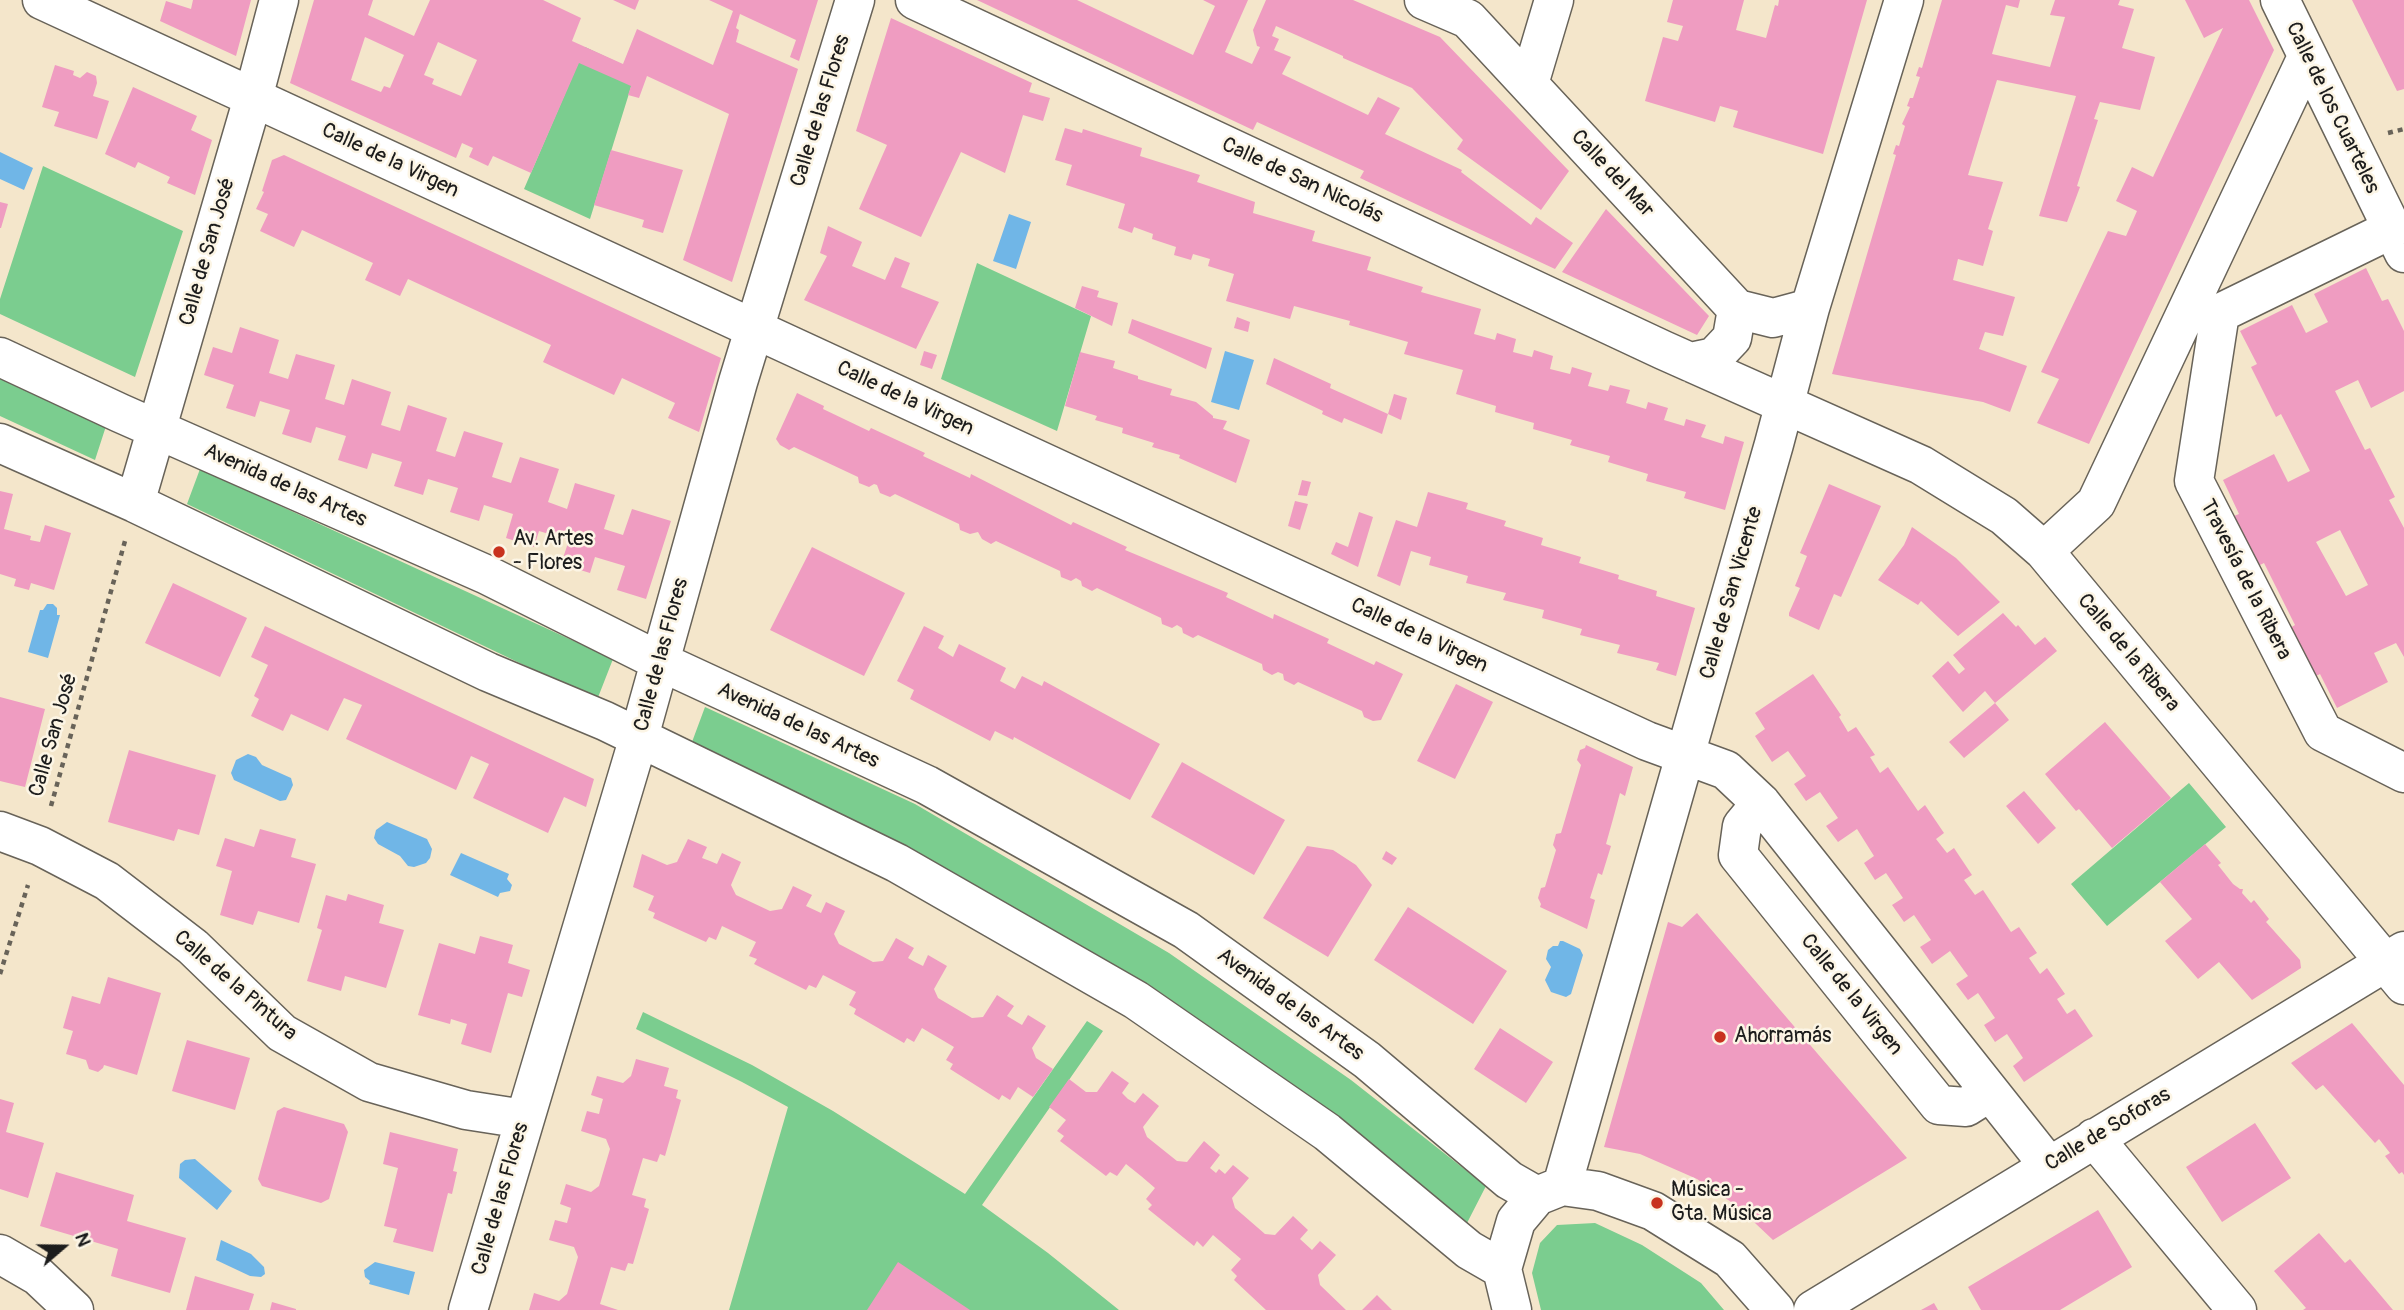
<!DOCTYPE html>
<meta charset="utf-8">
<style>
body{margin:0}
#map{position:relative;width:2404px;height:1310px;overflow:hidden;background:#f4e6cb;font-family:Pangolin,sans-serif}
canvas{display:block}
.north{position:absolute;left:28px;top:1212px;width:70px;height:70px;-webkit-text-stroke:5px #fcf5e5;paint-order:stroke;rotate:70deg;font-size:19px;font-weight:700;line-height:28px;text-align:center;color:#1c1c1c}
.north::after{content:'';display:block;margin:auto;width:24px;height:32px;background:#1c1c1c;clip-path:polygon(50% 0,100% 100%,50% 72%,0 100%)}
</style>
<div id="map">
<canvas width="2404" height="1310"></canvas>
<div class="north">N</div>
</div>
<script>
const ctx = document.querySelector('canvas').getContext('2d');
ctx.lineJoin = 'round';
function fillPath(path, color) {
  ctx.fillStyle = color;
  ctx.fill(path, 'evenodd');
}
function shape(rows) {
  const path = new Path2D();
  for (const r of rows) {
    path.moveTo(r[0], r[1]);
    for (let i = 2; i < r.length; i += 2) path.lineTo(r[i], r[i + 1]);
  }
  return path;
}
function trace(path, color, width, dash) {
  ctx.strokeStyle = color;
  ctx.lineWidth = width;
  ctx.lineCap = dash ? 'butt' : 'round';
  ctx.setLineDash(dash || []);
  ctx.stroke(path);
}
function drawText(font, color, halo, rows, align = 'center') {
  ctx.font = font + ' Pangolin,sans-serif';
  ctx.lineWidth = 5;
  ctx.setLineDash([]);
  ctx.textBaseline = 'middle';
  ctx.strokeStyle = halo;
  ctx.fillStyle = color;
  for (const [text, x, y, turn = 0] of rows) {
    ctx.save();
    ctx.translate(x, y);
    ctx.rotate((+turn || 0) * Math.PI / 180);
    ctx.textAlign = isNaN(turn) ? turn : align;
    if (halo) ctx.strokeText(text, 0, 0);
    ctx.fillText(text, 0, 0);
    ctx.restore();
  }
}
const green = shape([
 [585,47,636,71,590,219,524,189],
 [43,166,183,231,135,377,0,314,0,299],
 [977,263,1091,316,1057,431,941,379],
 [0,373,107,423,95,460,0,416],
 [200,469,613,659,597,700,187,504],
 [705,707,915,804,1169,953,1351,1080,1486,1186,1467,1223,1334,1113,1148,984,899,843,692,742],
 [2189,783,2226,827,2107,926,2071,884],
 [643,1012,752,1065,833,1111,965,1194,1087,1021,1103,1031,982,1205,1048,1253,1119,1310,729,1310,788,1107,742,1082,636,1029],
 [1595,1223,1642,1245,1701,1283,1724,1310,1541,1310,1532,1273,1540,1243,1557,1225]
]);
const water = shape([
 [0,152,33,168,24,190,0,179],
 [1009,214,1031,222,1016,269,993,261],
 [1225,351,1254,360,1239,410,1211,402],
 [47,604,53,604,57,608,57,615,60,615,48,658,28,652,40,610,43,610],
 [248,754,256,757,262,765,291,778,293,785,286,800,280,801,234,780,231,773,236,760],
 [387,822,427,839,432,849,430,858,426,863,414,867,408,866,400,856,378,844,374,838,376,830],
 [461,853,509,874,507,879,512,885,510,891,500,893,498,897,450,875],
 [1560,941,1563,941,1580,949,1583,955,1571,994,1566,997,1551,992,1545,980,1551,967,1546,959,1548,950,1553,946,1558,946],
 [195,1159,232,1191,217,1210,179,1178,180,1164,185,1160],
 [221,1240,251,1254,264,1267,265,1274,261,1277,250,1276,216,1260],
 [375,1262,415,1272,409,1295,369,1284,370,1281,365,1277,364,1270]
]);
const building = shape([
 [193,0,251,0,236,56,160,21,166,1,191,9],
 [314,0,373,0,368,15,414,36,430,0,543,0,581,18,572,41,623,64,637,29,713,65,733,11,709,0,818,0,799,61,790,57,796,40,740,14,736,28,739,30,736,42,798,69,732,282,683,260,729,114,647,76,639,98,628,95,631,86,579,63,531,173,493,156,488,166,469,157,473,148,462,143,456,158,290,83],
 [365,37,404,55,390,88,384,86,381,92,351,80],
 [438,42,477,60,461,96,432,84,434,79,424,75],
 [613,0,639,0,635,10],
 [977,0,1077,0,1193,55,1215,6,1203,0,1248,0,1225,52,1252,64,1260,47,1257,46,1253,30,1266,0,1353,0,1440,37,1569,171,1541,210,1457,149,1463,140,1412,88,1343,58,1343,56,1276,26,1272,36,1279,39,1274,50,1291,57,1282,74,1368,115,1378,97,1400,108,1385,134,1462,170,1461,172,1531,225,1536,217,1573,243,1555,269,1360,178,1364,171,1257,122,1253,130],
 [1673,0,1744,0,1736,30,1766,38,1775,5,1778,6,1779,0,1867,0,1823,154,1733,127,1738,111,1720,106,1715,122,1645,101,1663,37,1678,41,1683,26,1667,22],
 [1942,0,2020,0,2018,8,2006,5,1992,54,2050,67,2065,17,2050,15,2055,0,2120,0,2118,5,2134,9,2122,48,2155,57,2140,110,2100,102,2094,119,2098,120,2077,186,2080,187,2067,222,2039,216,2076,96,1997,80,1968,175,2003,182,1988,229,1993,231,1983,266,1958,259,1953,280,2015,297,2003,336,1985,332,1979,349,2027,366,2010,412,1983,402,1832,374,1896,155,1893,154,1896,145,1899,146,1905,126,1902,124,1910,107,1907,106,1910,98,1913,98,1920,77,1916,76,1919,67,1922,68],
 [2185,0,2249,0,2274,50,2089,444,2037,423,2059,379,2041,372,2108,231,2126,236,2137,211,2116,201,2132,167,2153,177,2223,28,2204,38],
 [2352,0,2404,0,2404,89,2397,91],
 [891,18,1032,83,1029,92,1050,98,1043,121,1023,115,1005,173,961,152,921,237,859,209,887,145,856,131],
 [55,65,74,71,73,75,80,78,87,72,96,76,97,83,93,96,109,101,97,139,54,126,59,112,42,107],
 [133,87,197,116,191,130,212,140,195,195,167,183,170,177,138,162,135,168,105,154],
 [1065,128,1082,133,1083,129,1142,148,1140,156,1200,175,1197,182,1255,202,1253,213,1315,231,1312,241,1371,257,1367,270,1423,287,1421,292,1481,309,1474,334,1495,340,1497,333,1516,339,1513,352,1532,357,1534,350,1553,356,1550,369,1570,374,1572,367,1592,373,1588,386,1608,391,1610,385,1630,390,1626,403,1646,409,1648,402,1668,408,1664,420,1684,426,1686,419,1706,425,1701,437,1723,444,1725,436,1744,442,1725,510,1684,498,1686,492,1646,481,1648,474,1608,462,1610,456,1570,445,1572,440,1533,429,1534,423,1495,412,1496,406,1456,394,1463,370,1404,354,1408,342,1349,325,1350,321,1294,306,1290,319,1226,301,1234,274,1208,266,1210,259,1193,254,1191,260,1174,255,1176,247,1152,239,1153,234,1134,227,1132,233,1118,228,1125,204,1066,185,1072,165,1055,160],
 [611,150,683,170,663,233,642,227,644,220,594,205],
 [284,155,721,358,699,432,668,418,675,403,622,378,614,395,543,362,551,345,408,279,400,296,365,280,373,263,302,230,294,247,260,231,268,214,256,209,264,192,262,191,272,160],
 [0,202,8,204,1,228,0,228],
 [1606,209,1709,316,1697,335,1562,272],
 [828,226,862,242,852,266,885,280,895,257,910,263,901,287,939,302,916,349,804,300,827,256,820,253],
 [2366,268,2382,301,2388,299,2404,331,2404,391,2371,408,2358,380,2335,391,2365,450,2370,448,2395,497,2389,500,2404,528,2404,657,2396,643,2374,653,2388,682,2337,708,2320,674,2314,677,2290,628,2295,625,2264,563,2258,566,2234,516,2239,514,2223,480,2274,454,2288,482,2310,471,2281,414,2276,417,2251,367,2257,364,2240,331,2292,305,2306,333,2328,322,2314,294],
 [2340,530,2368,585,2346,596,2316,542],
 [1082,286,1099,291,1097,297,1118,303,1112,326,1075,308],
 [1237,317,1250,322,1248,332,1234,328],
 [1132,319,1212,348,1206,369,1128,333],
 [240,327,279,340,269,373,288,379,296,354,335,365,325,399,344,405,352,379,391,392,381,425,400,431,408,405,447,418,436,451,455,457,464,431,503,443,492,477,511,483,520,457,559,469,548,502,567,509,575,483,615,495,604,529,623,535,632,509,671,521,646,599,617,590,625,566,595,557,590,573,561,564,569,540,539,531,534,547,506,538,513,514,484,505,479,521,450,512,458,488,428,479,423,495,394,486,402,462,372,453,367,469,338,460,346,436,316,427,311,443,282,434,290,410,260,401,255,417,226,408,234,385,204,375,213,347,232,353],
 [924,351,937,355,932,369,920,365],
 [1080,352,1115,361,1113,368,1138,376,1138,379,1172,389,1170,395,1196,402,1213,416,1213,418,1227,421,1223,429,1250,440,1236,483,1179,458,1180,455,1152,447,1154,443,1122,433,1123,428,1095,420,1097,416,1065,406],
 [1274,358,1331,384,1330,388,1388,414,1382,434,1344,418,1342,423,1322,414,1323,411,1266,384],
 [797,393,824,406,823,409,869,431,871,428,925,453,923,456,970,478,971,474,1071,525,1073,522,1127,547,1125,550,1228,593,1226,597,1273,619,1274,614,1329,639,1327,643,1374,665,1376,661,1403,674,1381,720,1373,721,1364,717,1362,711,1298,682,1294,685,1284,680,1283,674,1278,672,1272,675,1263,670,1262,664,1198,635,1193,638,1183,633,1182,628,1177,625,1172,628,1162,624,1161,618,1097,588,1092,591,1082,586,1081,581,1076,578,1071,581,1061,577,1060,571,996,541,991,544,982,539,978,532,970,534,960,530,959,524,895,494,890,497,880,493,877,485,874,484,869,487,859,483,858,477,794,447,789,450,780,445,776,439],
 [1394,394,1407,398,1401,420,1388,414],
 [1302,480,1311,482,1307,496,1298,495],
 [1829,484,1881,506,1841,597,1834,594,1819,630,1789,616,1789,613,1800,588,1795,586,1807,556,1800,553],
 [0,491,13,494,4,529,31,536,30,540,40,542,45,525,71,533,54,590,31,583,29,590,14,586,16,579,0,574],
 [1428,492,1468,503,1466,509,1506,521,1504,526,1543,538,1541,545,1581,557,1579,563,1619,575,1618,579,1657,591,1656,596,1695,608,1676,676,1656,670,1659,663,1617,653,1620,645,1580,635,1582,629,1542,618,1544,610,1503,600,1506,593,1466,583,1468,576,1429,565,1431,557,1411,551,1400,586,1377,576,1396,520,1417,527],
 [1295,501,1308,504,1300,530,1288,526],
 [1359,512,1373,517,1358,567,1331,554,1336,542,1348,547],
 [1912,527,1956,558,2000,602,1958,636,1921,601,1918,605,1878,580,1904,545],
 [812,547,905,593,864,676,770,630],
 [173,583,247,618,220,677,145,643],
 [2003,613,2016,627,2018,625,2035,645,2045,637,2057,651,1995,703,1985,691,1963,712,1932,676,1948,661,1959,674,1965,669,1953,655],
 [265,626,594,779,586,807,564,797,548,833,473,798,489,764,471,756,456,790,346,739,362,705,344,698,328,731,291,714,283,731,251,716,259,699,254,696,268,665,251,657],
 [924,626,944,636,938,648,953,657,959,644,1006,668,1000,681,1015,689,1022,676,1042,686,1044,681,1160,744,1130,800,1014,737,1013,740,995,731,990,741,910,699,914,690,897,681],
 [1813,674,1841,715,1839,717,1848,732,1856,727,1875,755,1870,757,1880,773,1888,767,1918,811,1925,805,1944,833,1936,839,1947,853,1954,848,1972,875,1964,880,1975,895,1983,890,2011,932,2019,927,2037,953,2029,958,2040,974,2047,968,2065,994,2057,999,2067,1014,2075,1009,2093,1036,2024,1082,2013,1066,2023,1058,2007,1034,1995,1042,1984,1025,1995,1018,1978,993,1968,1000,1956,984,1968,976,1950,951,1932,964,1920,947,1931,940,1914,915,1904,922,1892,905,1903,898,1886,873,1875,880,1864,863,1874,856,1857,829,1838,842,1826,826,1838,818,1820,792,1806,801,1794,784,1806,776,1788,751,1772,762,1755,736,1765,729,1755,713],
 [1456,684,1493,702,1455,779,1417,761],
 [0,697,45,709,25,787,0,781],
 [1995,703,2009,720,1964,758,1949,742],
 [2105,722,2171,798,2112,848,2079,809,2076,811,2045,774],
 [1586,745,1633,767,1625,796,1620,793,1613,819,1606,844,1611,846,1602,875,1598,873,1590,898,1595,900,1587,929,1540,907,1541,904,1538,898,1541,888,1545,887,1556,850,1553,845,1556,834,1561,833,1581,765,1577,760,1580,750,1585,748],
 [129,750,216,775,199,835,178,829,174,841,108,822],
 [1182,762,1285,820,1254,875,1151,817],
 [2024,791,2056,828,2038,844,2006,806],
 [260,829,296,839,291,857,316,864,299,923,258,911,253,925,220,915,232,871,216,866,225,838,254,847],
 [688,839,707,847,702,858,710,861,717,864,722,853,741,862,731,885,736,895,770,911,782,909,793,886,812,895,806,906,821,913,826,902,845,911,834,934,839,944,873,962,883,961,896,938,914,948,908,958,915,962,923,966,928,955,947,966,934,989,938,998,972,1018,983,1017,997,995,1014,1006,1007,1016,1022,1025,1028,1015,1046,1026,1032,1048,1036,1058,1053,1069,1033,1097,1018,1087,1010,1100,1002,1095,999,1100,950,1069,953,1064,946,1060,954,1047,922,1028,914,1042,907,1038,904,1043,854,1014,856,1009,849,1005,856,992,823,975,816,988,809,985,806,990,754,964,757,959,749,956,756,942,722,926,716,940,709,937,706,942,653,918,655,913,648,910,654,896,633,887,642,854,667,865,677,862],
 [2205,844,2221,863,2218,865,2233,884,2240,889,2243,889,2242,893,2251,903,2254,900,2269,919,2266,922,2300,960,2301,968,2252,1000,2219,962,2198,979,2165,941,2192,919,2160,882],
 [1307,846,1333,850,1356,865,1372,885,1328,957,1263,918],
 [1386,851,1397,858,1392,865,1382,859],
 [348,894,384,905,379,923,404,930,386,988,345,976,341,991,307,981,322,930,317,928,326,895,346,901],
 [1408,907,1507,971,1473,1024,1374,960],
 [1697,913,1907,1158,1773,1240,1737,1206,1697,1179,1640,1154,1604,1147,1668,922,1682,927],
 [480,936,513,945,508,963,530,970,522,997,508,993,491,1053,461,1044,467,1024,451,1019,450,1024,418,1015,439,943,475,954],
 [108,977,161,993,137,1075,104,1065,103,1068,98,1072,89,1069,86,1060,66,1054,73,1031,63,1028,72,996,100,1004],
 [2352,1023,2404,1085,2404,1175,2402,1172,2399,1174,2385,1156,2390,1153,2379,1139,2375,1143,2323,1085,2316,1090,2291,1063],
 [1500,1028,1553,1062,1526,1103,1474,1069],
 [187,1040,250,1058,235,1110,172,1091],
 [636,1059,669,1068,664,1086,678,1090,676,1098,681,1100,665,1156,660,1154,657,1162,643,1158,632,1195,646,1199,644,1207,649,1209,633,1264,628,1263,625,1271,611,1267,600,1304,618,1310,529,1310,534,1293,559,1301,567,1294,578,1257,574,1247,549,1240,555,1220,567,1223,569,1216,571,1208,560,1204,566,1184,591,1192,599,1186,610,1149,606,1139,581,1131,587,1111,599,1114,601,1106,603,1099,591,1095,597,1076,623,1083,631,1076],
 [1112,1071,1129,1083,1122,1093,1128,1099,1135,1103,1143,1093,1159,1106,1143,1127,1147,1137,1177,1161,1187,1162,1204,1141,1220,1155,1210,1168,1216,1173,1219,1169,1225,1174,1233,1165,1249,1178,1232,1198,1235,1208,1265,1234,1275,1235,1293,1216,1308,1230,1300,1239,1312,1250,1320,1241,1336,1255,1318,1275,1320,1285,1346,1310,1266,1310,1234,1280,1237,1276,1231,1270,1241,1259,1213,1235,1203,1247,1197,1241,1194,1246,1148,1209,1152,1205,1146,1199,1155,1188,1141,1176,1126,1164,1117,1176,1110,1172,1106,1176,1060,1141,1064,1136,1057,1131,1066,1120,1049,1107,1069,1079,1086,1092,1097,1092],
 [0,1099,14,1103,6,1132,44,1143,28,1198,0,1189],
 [284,1107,344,1124,348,1132,329,1199,321,1203,262,1186,258,1179,277,1111],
 [2255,1123,2291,1178,2222,1222,2186,1167],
 [390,1132,458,1149,453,1171,457,1172,452,1194,448,1193,433,1252,393,1242,397,1229,384,1226,398,1168,383,1164],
 [56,1172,134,1195,127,1221,186,1238,170,1293,111,1276,118,1249,40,1226],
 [2098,1210,2132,1267,2060,1310,1981,1310,1968,1287],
 [2319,1233,2345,1263,2350,1259,2393,1310,2303,1310,2306,1308,2274,1271],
 [898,1262,970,1310,867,1310],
 [195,1276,254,1294,249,1310,186,1310],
 [1377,1295,1392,1310,1362,1310],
 [272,1302,296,1309,296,1310,270,1310],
 [1934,1303,1938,1310,1921,1310]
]);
const path = shape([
 [2388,133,2404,129],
 [51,806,125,541],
 [0,974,28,885]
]);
const minor = shape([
 [42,0,1647,741,1726,770,1761,803,2049,1166],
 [915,0,1663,350,1921,465,2004,516,2044,551,2404,985],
 [1424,0,1468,19,1737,309,1773,318,1810,308],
 [2280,0,2404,253],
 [1529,84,1554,0],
 [2392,229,2220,313,2194,481,2323,732,2404,773],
 [0,357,120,413,485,574,659,661,927,785,1186,930,1367,1060,1509,1180,1537,1196],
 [1690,362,1714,357,1732,338,1737,309],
 [0,443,135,503,488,672,605,721,897,863,1136,1000,1327,1132,1469,1250,1502,1269],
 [135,503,253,98,279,0],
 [2044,551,2096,503,2307,57],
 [1761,803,1742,826,1738,855,1939,1105,1966,1107,1990,1092],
 [0,831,40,846,107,881,193,947,282,1033,369,1082,466,1110,524,1119],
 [2094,1138,2237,1310],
 [1562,1186,1774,444,1810,308,1904,0],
 [0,1254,38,1276,74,1310],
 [468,1310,639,737,738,382,855,0],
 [1512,1310,1502,1269,1516,1221,1537,1196,1562,1186,1598,1191,1653,1211,1730,1259,1775,1310],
 [1813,1310,2404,951]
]);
const markers = [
 [499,552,7,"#c8321e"],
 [1720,1037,7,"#c8321e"],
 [1657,1203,7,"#c8321e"]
];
const streetNames = [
 ["Calle de los Cuarteles",2332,108,64],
 ["Calle de las Flores",821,111,-73],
 ["Calle de la Virgen",390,161,25],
 ["Calle del Mar",1612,174,47],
 ["Calle de San Nicolás",1302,181,25],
 ["Calle de San José",208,252,-74],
 ["Calle de la Virgen",905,399,25],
 ["Avenida de las Artes",285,486,24],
 ["Travesía de la Ribera",2245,580,63],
 ["Calle de San Vicente",1732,593,-74],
 ["Calle de la Virgen",1419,636,25],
 ["Calle de la Ribera",2128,653,50],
 ["Calle de las Flores",662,655,-75],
 ["Avenida de las Artes",798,726,25],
 ["Calle San José",54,735,-74],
 ["Calle de la Pintura",235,986,41],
 ["Calle de la Virgen",1851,995,51],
 ["Avenida de las Artes",1290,1005,36],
 ["Calle de Soforas",2108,1130,-31],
 ["Calle de las Flores",501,1199,-74]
];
const poiNames = [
 ["Av. Artes",513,540],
 ["- Flores",513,564],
 ["Ahorramás",1734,1037],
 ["Música -",1671,1191],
 ["Gta. Música",1671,1215]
];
fillPath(green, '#7bcd8f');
fillPath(water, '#70b6e7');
fillPath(building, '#ef9cc1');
trace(minor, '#686359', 41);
trace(path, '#686359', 4.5, [5, 5]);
trace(minor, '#fff', 38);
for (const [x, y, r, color] of markers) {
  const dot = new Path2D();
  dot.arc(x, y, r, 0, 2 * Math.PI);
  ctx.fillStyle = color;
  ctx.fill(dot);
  trace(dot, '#fcf5e5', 2.5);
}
drawText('21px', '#1c1c1c', '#fcf5e5', streetNames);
drawText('21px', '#1c1c1c', '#fcf5e5', poiNames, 'left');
</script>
